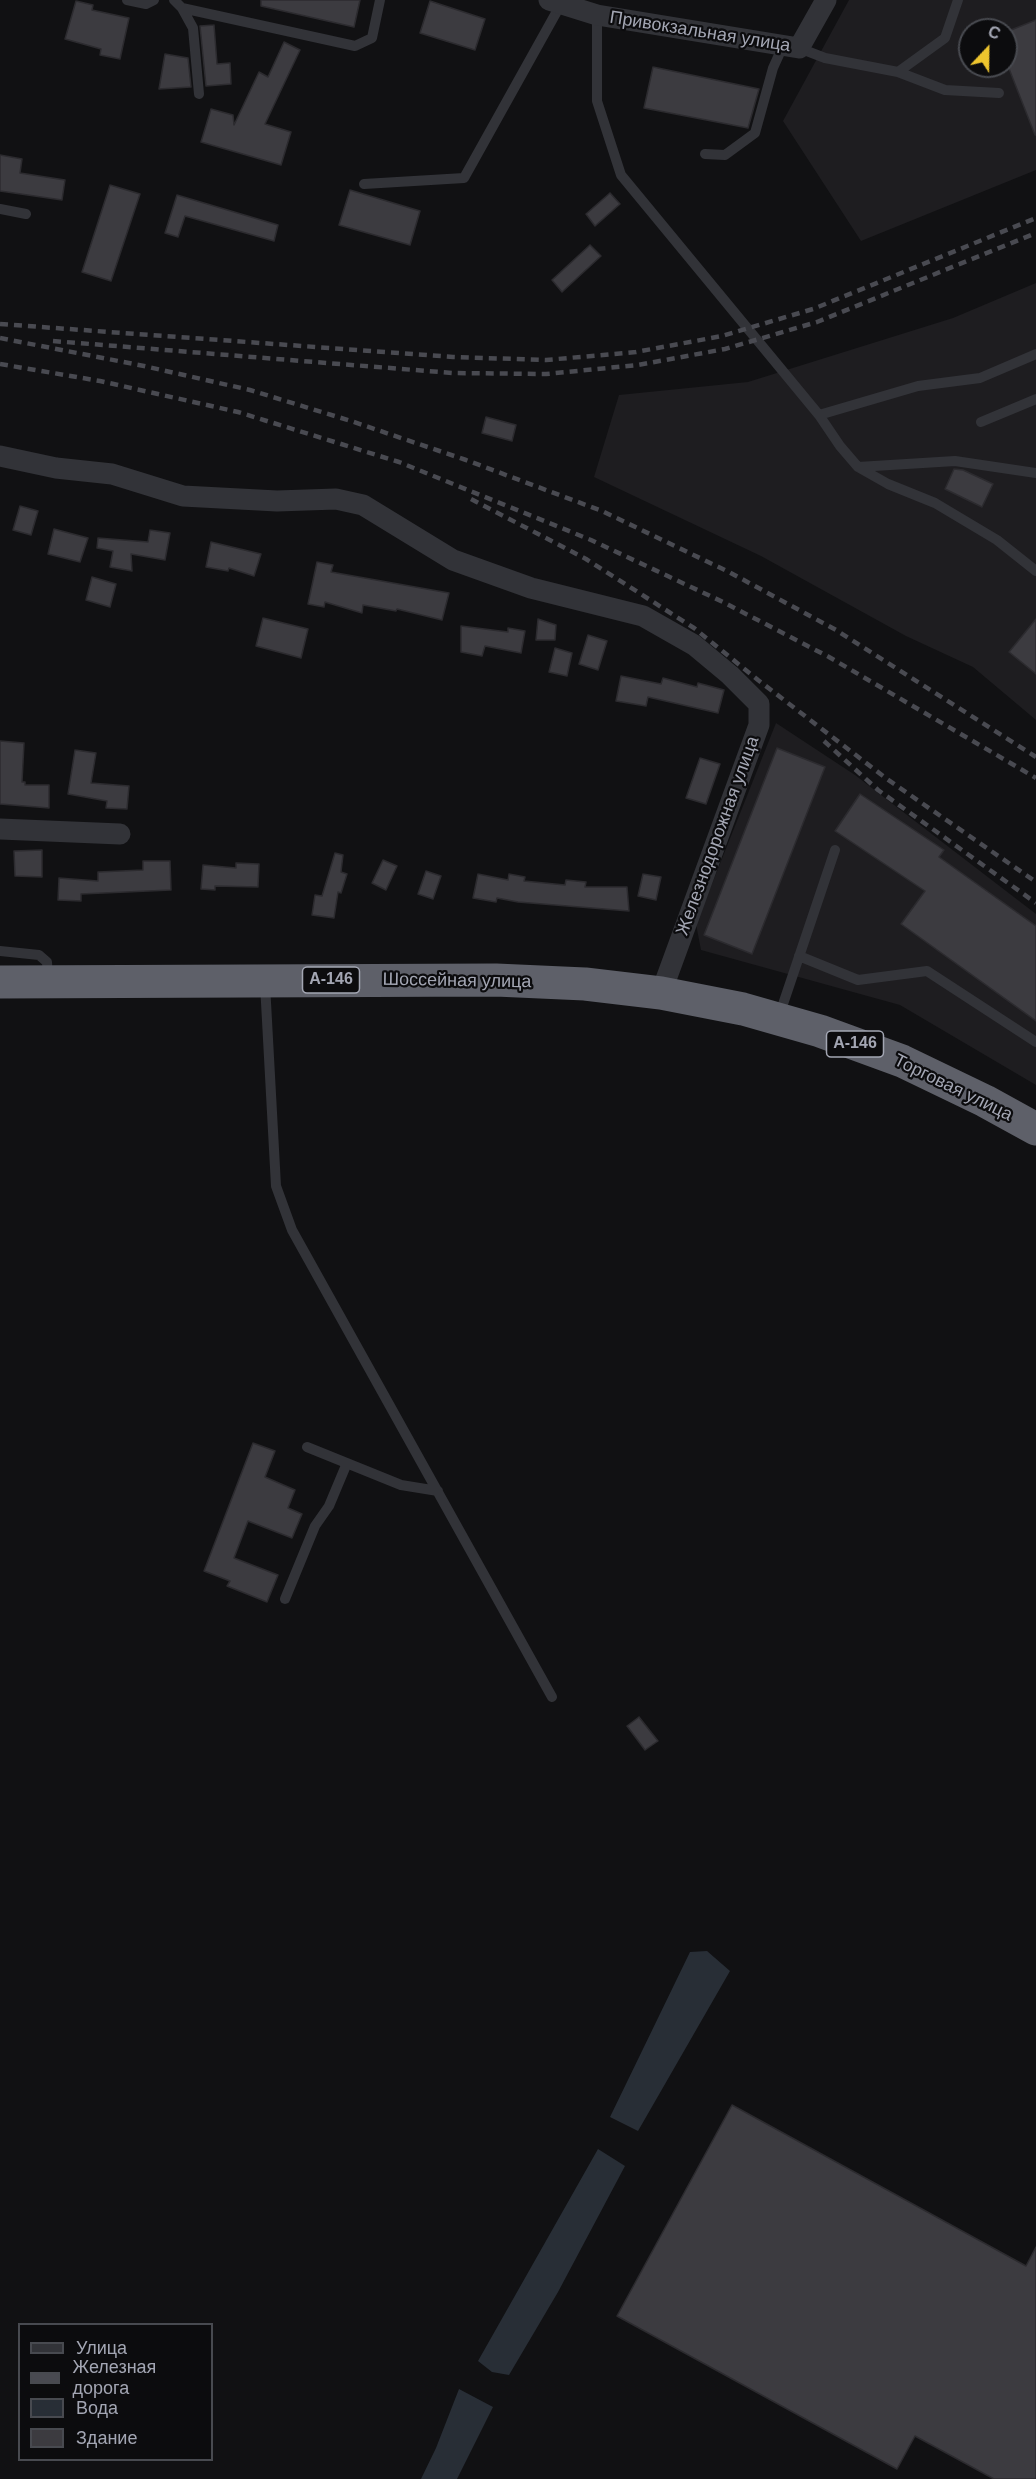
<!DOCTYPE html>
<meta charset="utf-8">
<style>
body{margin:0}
#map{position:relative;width:1036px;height:2479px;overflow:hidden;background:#111113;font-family:Helvetica,sans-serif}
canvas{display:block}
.legend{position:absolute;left:18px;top:2323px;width:195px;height:138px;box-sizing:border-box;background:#0c0c0e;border:2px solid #484a50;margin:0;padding:8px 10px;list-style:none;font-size:18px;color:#a3a6b3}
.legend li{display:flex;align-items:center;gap:12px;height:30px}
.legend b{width:30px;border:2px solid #484a50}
.north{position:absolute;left:958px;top:18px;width:60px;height:60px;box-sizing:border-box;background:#0c0c0e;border:2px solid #484a50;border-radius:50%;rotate:22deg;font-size:16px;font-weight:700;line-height:24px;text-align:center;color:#a3a6b3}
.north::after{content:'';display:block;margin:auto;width:21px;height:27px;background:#eec52e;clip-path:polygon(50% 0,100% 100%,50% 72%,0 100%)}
</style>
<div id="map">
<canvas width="1036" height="2479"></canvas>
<ul class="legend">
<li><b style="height:8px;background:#323338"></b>Улица</li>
<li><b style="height:8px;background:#494a51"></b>Железная дорога</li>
<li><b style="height:16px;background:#282e36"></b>Вода</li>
<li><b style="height:16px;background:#3c3b40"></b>Здание</li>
</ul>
<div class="north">С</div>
</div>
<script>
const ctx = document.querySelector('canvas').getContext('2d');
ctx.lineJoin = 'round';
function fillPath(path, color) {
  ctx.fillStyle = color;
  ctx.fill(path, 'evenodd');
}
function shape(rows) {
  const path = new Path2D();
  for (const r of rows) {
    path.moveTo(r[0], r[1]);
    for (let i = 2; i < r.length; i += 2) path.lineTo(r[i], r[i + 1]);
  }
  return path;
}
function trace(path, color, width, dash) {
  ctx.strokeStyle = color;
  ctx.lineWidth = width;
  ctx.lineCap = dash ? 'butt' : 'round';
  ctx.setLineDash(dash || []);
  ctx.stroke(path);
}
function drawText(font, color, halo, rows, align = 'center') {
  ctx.font = font + ' Helvetica,sans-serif';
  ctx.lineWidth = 4.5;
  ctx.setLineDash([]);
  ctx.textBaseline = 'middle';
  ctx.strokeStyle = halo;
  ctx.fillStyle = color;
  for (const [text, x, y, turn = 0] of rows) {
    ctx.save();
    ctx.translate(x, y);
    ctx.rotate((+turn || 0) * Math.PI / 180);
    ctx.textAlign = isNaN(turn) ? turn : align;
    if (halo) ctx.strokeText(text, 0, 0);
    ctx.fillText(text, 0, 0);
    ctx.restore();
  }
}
const built = shape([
 [849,0,1036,0,1036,170,861,241,783,121],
 [970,30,1006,30,1006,66,970,66],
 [1036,283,1036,720,973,667,906,636,761,556,594,477,619,395,748,382,953,318],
 [776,723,855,775,1036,914,1036,1085,900,1005,701,950,696,924]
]);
const water = shape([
 [707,1951,730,1971,638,2131,610,2117,690,1952],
 [598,2149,625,2166,558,2292,509,2375,492,2372,478,2361],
 [459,2389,493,2407,457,2479,421,2479,436,2448]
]);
const building = shape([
 [261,0,360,0,354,27,261,6,261,0],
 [76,1,93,5,92,10,129,18,120,59,100,55,101,49,65,39,76,1],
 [430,1,485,19,475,50,420,33,430,1],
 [1036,20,1036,135,1035,135,1006,61,1006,32,1036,20],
 [214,25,217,64,230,63,231,84,206,86,200,26,214,25],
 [284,42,300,50,265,124,291,132,281,165,201,142,211,109,233,115,234,125,259,72,268,77,284,42],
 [165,54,188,58,191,87,159,89,165,54],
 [653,67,759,89,748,128,644,108,653,67],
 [0,155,22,159,20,173,65,180,62,200,0,191,0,155],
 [110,185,140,194,111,281,82,272,110,185],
 [350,190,420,211,410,245,339,225,350,190],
 [610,193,620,204,595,226,586,214,610,193],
 [177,195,278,225,274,241,185,216,178,237,165,233,177,195],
 [590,245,601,256,562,292,552,280,590,245],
 [486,417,516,425,512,441,482,433,486,417],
 [954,469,963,470,993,484,982,507,945,489,954,469],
 [20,506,38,511,31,535,13,530,20,506],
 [54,529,88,538,80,562,48,554,54,529],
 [150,530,170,533,165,560,131,554,132,571,110,567,113,551,97,548,98,538,148,542,150,530],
 [211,542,261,554,254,576,229,568,228,571,206,567,211,542],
 [317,562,333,565,331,572,449,593,442,620,397,609,396,611,363,605,362,613,325,602,324,607,308,604,317,562],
 [92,577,116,584,110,607,86,600,92,577],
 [263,618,308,629,301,658,256,646,263,618],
 [538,619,556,625,555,640,536,640,538,619],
 [1036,619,1036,674,1009,652,1036,619],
 [461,626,508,632,508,628,525,631,521,653,485,646,482,656,461,652,461,626],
 [588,635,607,641,598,670,579,664,588,635],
 [555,648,572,653,567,676,549,672,555,648],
 [621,676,661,684,663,678,697,687,698,683,724,690,718,713,648,697,646,706,616,701,621,676],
 [0,741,24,743,22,782,25,782,25,785,49,785,49,808,0,804,0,741],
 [777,748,825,767,752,954,704,935,777,748],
 [75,750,96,753,91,783,129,786,127,809,106,808,107,801,68,794,75,750],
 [700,758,720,764,706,804,686,798,700,758],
 [860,794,944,850,939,857,1036,926,1036,1021,901,924,925,891,835,831,860,794],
 [42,850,42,877,15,876,14,851,42,850],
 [335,853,343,855,341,872,347,874,341,893,338,892,334,918,312,915,315,895,322,896,335,853],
 [383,860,397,866,386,890,372,883,383,860],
 [143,861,170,861,171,890,81,894,81,901,58,900,59,878,98,881,98,872,143,870,143,861],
 [236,863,259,864,258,887,215,886,215,890,201,889,203,865,236,868,236,863],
 [426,871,441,876,433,899,418,894,426,871],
 [478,874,508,880,509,874,525,877,524,881,565,885,566,880,586,882,585,887,627,887,629,911,518,902,497,898,496,902,473,898,478,874],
 [643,874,661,877,656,900,638,896,643,874],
 [253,1443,275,1451,265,1477,295,1490,288,1508,302,1514,292,1538,248,1521,234,1558,278,1575,267,1602,227,1586,230,1581,204,1571,253,1443],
 [639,1717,658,1741,645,1750,627,1726,639,1717],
 [732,2105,1026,2266,1036,2247,1036,2479,994,2479,915,2436,897,2469,617,2316,732,2105]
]);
const lane = shape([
 [127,0,146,4,154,0],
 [174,0,182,8,355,46,372,38,380,0],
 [182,8,193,28,199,94],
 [597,15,597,101,621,175,819,415,840,446,858,467,888,484,935,503,997,540,1036,571],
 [799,48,825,58,898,72,945,90,999,93],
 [898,72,945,38,958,0],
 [705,154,725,155,755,133,773,68,783,46],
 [364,184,464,178,561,4],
 [0,209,26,214],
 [819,415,918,386,980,378,1036,354],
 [981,422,1036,399],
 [858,467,955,461,1036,473],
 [0,951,39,955,47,962,48,978],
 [799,956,858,980,927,971,1036,1042],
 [265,984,276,1186,292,1230,552,1697],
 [779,1016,835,850],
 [307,1447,401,1485,438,1491],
 [285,1599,315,1526,329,1506,347,1463]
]);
const street = shape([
 [549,0,597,15,799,48,826,0],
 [0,456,56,468,112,474,183,496,277,501,336,499,363,505,453,560,531,588,643,616,694,645,730,675,759,704,759,725,661,993],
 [0,829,120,834]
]);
const highway = shape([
 [0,982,496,980,585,984,661,993,743,1009,820,1031,902,1061,985,1101,1036,1129]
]);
const rail = shape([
 [0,324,453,357,546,360,636,352,722,336,813,309,1036,218],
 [0,338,144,366,250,390,351,421,466,460,602,511,729,572,836,630,1036,757],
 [53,341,452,373,546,374,638,365,725,349,817,322,1036,233],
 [0,364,100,381,238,412,399,462,591,540,723,602,829,657,1036,778],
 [471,499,586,559,694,628,758,680,887,779,1036,882],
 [824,741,878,790,1036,903]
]);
const shields = [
 [331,980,57],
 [855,1044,57]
];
const shieldNames = [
 ["А-146",331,980],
 ["А-146",855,1044]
];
const streetNames = [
 ["Привокзальная улица",700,32,9],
 ["Железнодорожная улица",718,836,-70],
 ["Шоссейная улица",457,981,1],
 ["Торговая улица",953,1088,26]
];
fillPath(built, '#1e1d20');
fillPath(water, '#282e36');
fillPath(building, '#3c3b40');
trace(building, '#2c2b2f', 1.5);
trace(lane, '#323338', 10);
trace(street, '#323338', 21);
trace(highway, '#5e6069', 33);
trace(rail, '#494a51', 4.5, [8, 6]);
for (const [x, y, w] of shields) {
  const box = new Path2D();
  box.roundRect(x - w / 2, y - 13, w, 26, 4.5);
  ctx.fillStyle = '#0c0c0e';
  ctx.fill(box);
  trace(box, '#a3a6b3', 1.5);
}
drawText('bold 16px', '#a3a6b3', null, shieldNames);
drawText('18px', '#a3a6b3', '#0c0c0e', streetNames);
</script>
